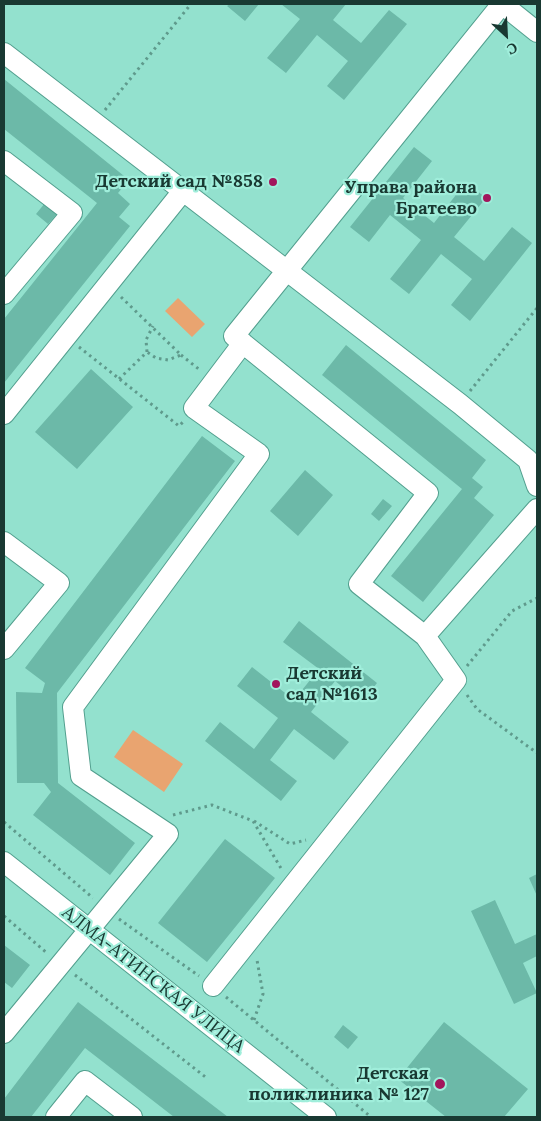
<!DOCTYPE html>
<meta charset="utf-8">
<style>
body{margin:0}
#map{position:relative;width:541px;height:1121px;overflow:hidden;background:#93e1ce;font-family:Lora,serif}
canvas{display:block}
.frame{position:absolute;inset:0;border:5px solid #193932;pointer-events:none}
.north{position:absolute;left:481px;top:10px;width:50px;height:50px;-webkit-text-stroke:4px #a0eedb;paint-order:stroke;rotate:155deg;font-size:14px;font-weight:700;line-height:20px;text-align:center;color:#193932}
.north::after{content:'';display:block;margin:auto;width:18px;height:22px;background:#193932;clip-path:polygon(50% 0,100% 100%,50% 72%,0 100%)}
</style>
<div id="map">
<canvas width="541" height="1121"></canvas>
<div class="frame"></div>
<div class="north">С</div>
</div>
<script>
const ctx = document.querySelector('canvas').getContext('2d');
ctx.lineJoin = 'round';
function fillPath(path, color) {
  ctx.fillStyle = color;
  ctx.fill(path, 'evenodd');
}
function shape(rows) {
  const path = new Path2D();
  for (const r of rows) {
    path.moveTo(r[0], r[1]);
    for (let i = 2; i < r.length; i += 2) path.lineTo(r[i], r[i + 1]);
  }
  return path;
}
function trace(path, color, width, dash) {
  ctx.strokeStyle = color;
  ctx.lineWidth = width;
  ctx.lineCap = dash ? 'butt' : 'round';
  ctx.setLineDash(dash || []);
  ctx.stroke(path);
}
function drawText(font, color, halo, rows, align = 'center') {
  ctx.font = font + ' Lora,serif';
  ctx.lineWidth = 4.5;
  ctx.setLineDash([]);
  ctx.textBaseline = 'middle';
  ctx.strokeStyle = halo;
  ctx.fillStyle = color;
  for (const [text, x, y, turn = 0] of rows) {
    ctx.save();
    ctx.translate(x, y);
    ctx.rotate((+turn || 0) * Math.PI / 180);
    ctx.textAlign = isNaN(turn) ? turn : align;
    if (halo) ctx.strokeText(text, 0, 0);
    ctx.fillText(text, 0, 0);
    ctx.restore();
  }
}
const green = shape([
 [178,298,205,324,192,337,165,311],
 [133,730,183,764,164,792,114,757]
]);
const building = shape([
 [230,4,259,4,245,21,227,6],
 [281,4,346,4,333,20,361,43,389,10,407,24,344,100,327,86,348,61,317,35,286,73,267,58,300,19],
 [4,79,129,180,118,193,130,204,119,217,130,226,4,383,4,319,97,203,4,129],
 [414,147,432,161,403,198,434,223,466,182,486,198,454,237,484,261,512,227,532,243,470,321,451,305,472,279,441,254,409,294,390,279,421,240,390,215,369,242,350,227],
 [45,203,57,214,48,224,36,214],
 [346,345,486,460,472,478,483,487,474,498,494,515,423,602,391,576,462,489,322,375],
 [91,369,133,407,77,469,35,432],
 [202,436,235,461,57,693,58,783,135,843,110,875,33,815,51,792,44,783,17,783,16,692,42,693,45,683,25,668],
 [305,470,333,495,298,536,270,511],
 [383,499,392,506,379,521,371,514],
 [299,621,377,683,362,702,335,681,311,712,349,742,334,760,294,729,270,760,297,781,281,801,205,741,220,722,254,749,278,718,237,686,252,667,294,700,319,669,283,642],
 [225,839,275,878,207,962,158,923],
 [537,874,537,896,529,878],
 [495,900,515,944,537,934,537,956,523,963,537,993,514,1004,471,911],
 [4,945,30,965,12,988,4,982],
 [78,1002,228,1117,174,1117,85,1048,31,1117,4,1117,4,1099],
 [444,1022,528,1089,504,1117,446,1117,398,1079],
 [343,1025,358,1037,348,1049,334,1037]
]);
const path = shape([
 [105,110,191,4],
 [121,297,181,355,168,360,156,358,147,352],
 [79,347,179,426,183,422],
 [181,355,200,370],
 [119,379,147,352,146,340,153,326],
 [470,391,537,308],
 [467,666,512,611,537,598],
 [467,695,477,709,537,753],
 [173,815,212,805,253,821,282,870],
 [254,821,290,844,306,840],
 [4,822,93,898],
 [4,916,48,954],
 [119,919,199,976],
 [75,975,208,1079],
 [226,997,371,1117],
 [254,1020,263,994,257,960]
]);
const minor = shape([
 [502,4,537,32],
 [4,53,460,404,528,460,537,486],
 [4,161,72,213,4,294],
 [4,414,183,191],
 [4,542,59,583,4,649],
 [425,636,537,509],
 [4,862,326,1117],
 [213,986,456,680,425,636,359,584,428,493,234,336,502,4],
 [4,1033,168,834,81,776,73,707,259,454,194,408,243,343],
 [56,1117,85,1081,132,1117]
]);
const markers = [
 [273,182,5,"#a2155c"],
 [487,198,5,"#a2155c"],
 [276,684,5,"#a2155c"],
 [440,1084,6,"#a2155c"]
];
const poiNames = [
 ["Детский сад №858",263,182],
 ["Управа района",477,188],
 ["Братеево",477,209],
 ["Детский",286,674,"left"],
 ["сад №1613",286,695,"left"],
 ["Детская",429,1074],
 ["поликлиника № 127",429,1095]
];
const streetNames = [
 ["АЛМА-АТИНСКАЯ УЛИЦА",153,980,38]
];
fillPath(green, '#e9a470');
fillPath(building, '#6cb9a8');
trace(minor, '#529f8e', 22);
trace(path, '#5f9a8c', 3, [2.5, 4]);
trace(minor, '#fff', 20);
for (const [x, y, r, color] of markers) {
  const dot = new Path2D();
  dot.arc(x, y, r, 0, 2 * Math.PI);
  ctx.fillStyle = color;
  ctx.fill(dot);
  trace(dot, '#a0eedb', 2);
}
drawText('bold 18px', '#193932', '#a0eedb', poiNames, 'right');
drawText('18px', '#193932', '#a0eedb', streetNames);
</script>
